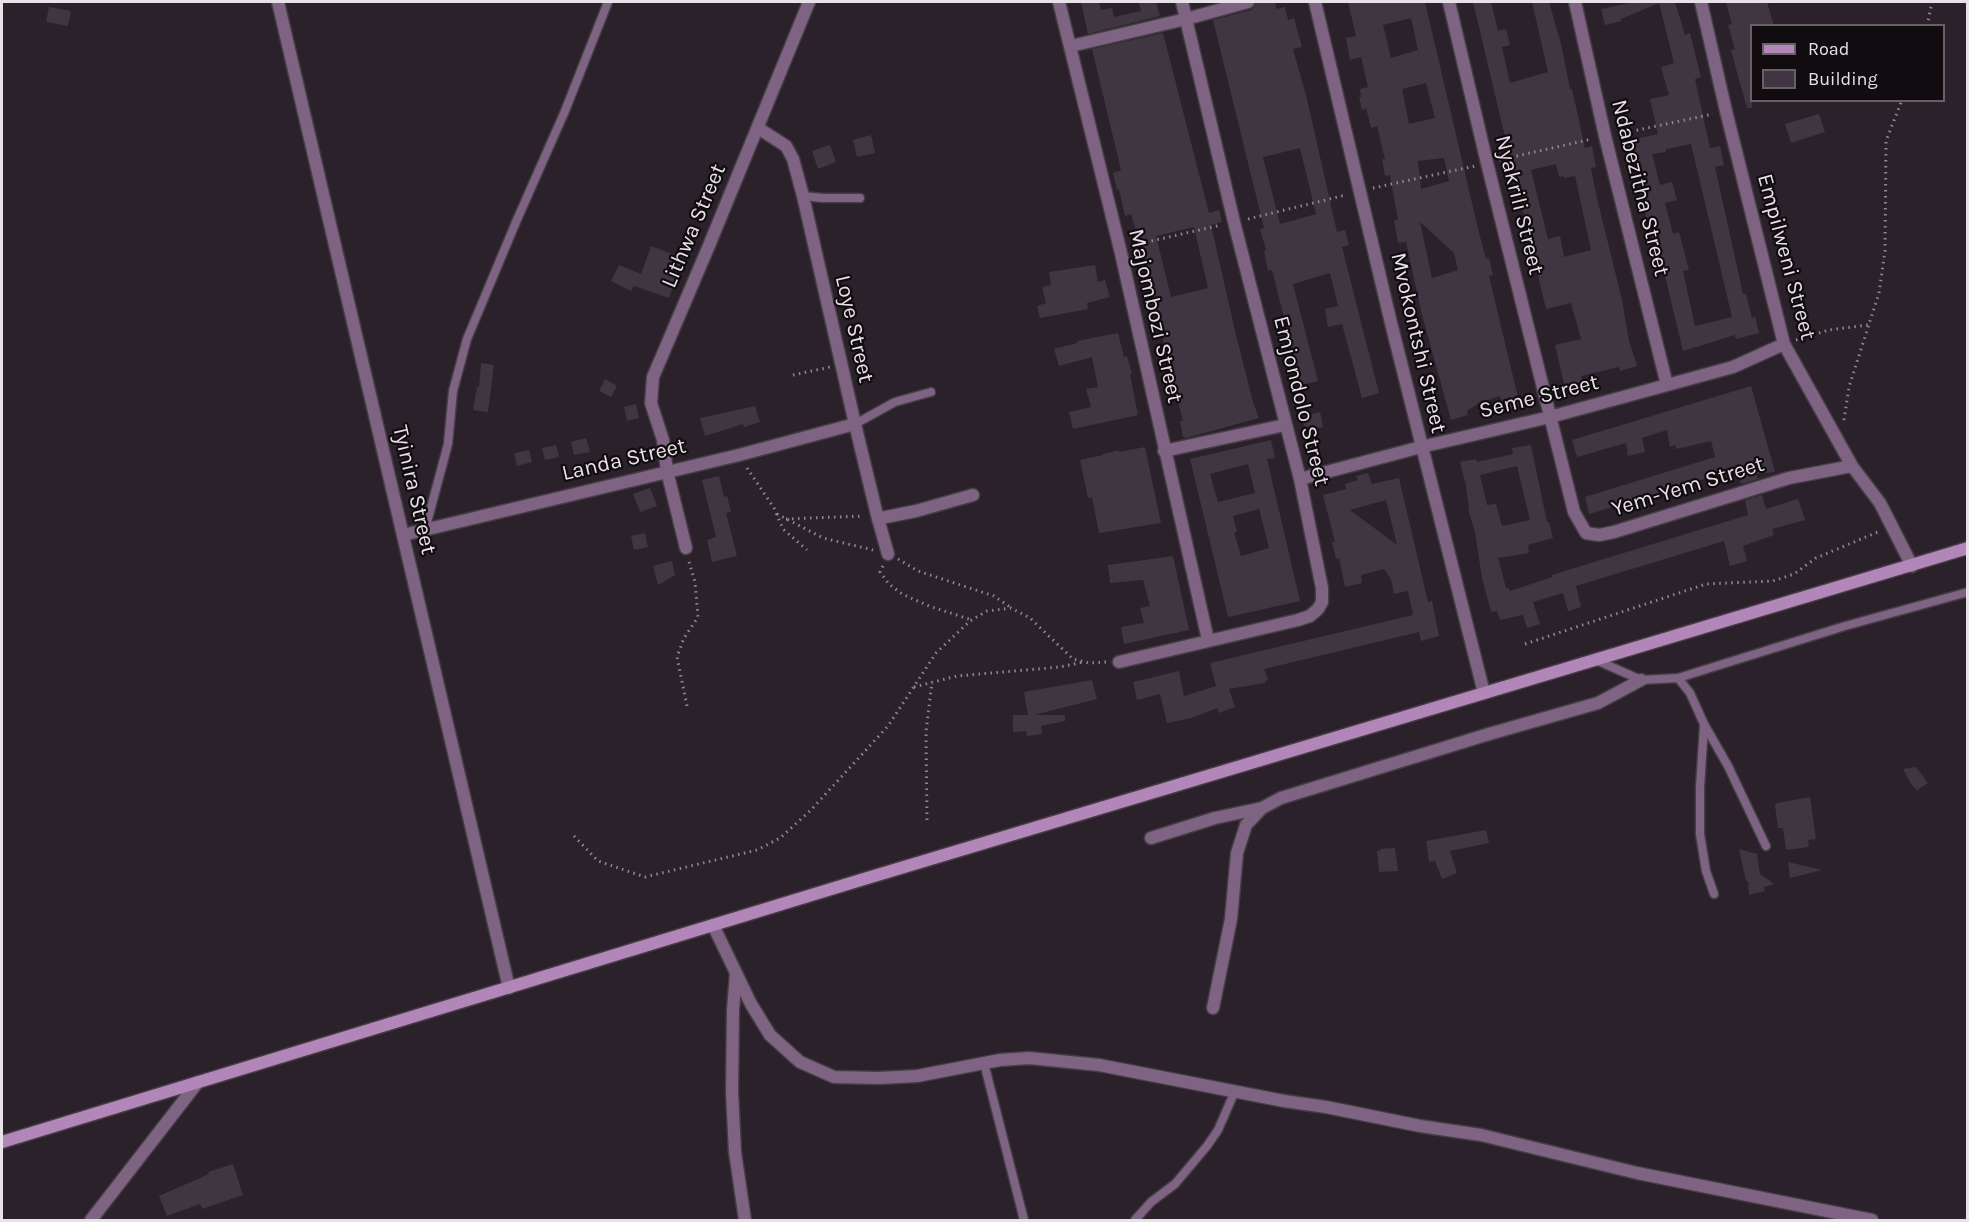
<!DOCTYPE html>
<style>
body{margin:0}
#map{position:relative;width:1969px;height:1222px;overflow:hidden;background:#2a212b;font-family:Karla,sans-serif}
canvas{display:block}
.frame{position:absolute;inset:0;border:3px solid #e8e1e8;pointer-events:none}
.legend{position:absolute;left:1750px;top:24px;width:195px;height:78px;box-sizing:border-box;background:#100c10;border:2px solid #666166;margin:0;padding:8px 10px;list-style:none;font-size:18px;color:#e8e1e8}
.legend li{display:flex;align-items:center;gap:12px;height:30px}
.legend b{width:30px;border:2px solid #666166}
</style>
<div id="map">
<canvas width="1969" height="1222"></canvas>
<div class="frame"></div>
<ul class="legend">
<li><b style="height:8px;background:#b286b8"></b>Road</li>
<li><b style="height:16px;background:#403641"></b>Building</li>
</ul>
</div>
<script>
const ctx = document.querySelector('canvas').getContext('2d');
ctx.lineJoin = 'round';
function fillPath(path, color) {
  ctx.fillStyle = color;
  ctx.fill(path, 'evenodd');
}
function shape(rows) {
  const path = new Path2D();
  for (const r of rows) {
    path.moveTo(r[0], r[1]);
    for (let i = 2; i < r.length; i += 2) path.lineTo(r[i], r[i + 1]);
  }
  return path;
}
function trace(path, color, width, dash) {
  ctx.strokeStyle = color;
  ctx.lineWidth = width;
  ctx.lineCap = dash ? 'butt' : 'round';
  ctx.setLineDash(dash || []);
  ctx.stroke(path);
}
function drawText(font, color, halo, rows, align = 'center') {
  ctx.font = font + ' Karla,sans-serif';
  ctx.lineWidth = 4.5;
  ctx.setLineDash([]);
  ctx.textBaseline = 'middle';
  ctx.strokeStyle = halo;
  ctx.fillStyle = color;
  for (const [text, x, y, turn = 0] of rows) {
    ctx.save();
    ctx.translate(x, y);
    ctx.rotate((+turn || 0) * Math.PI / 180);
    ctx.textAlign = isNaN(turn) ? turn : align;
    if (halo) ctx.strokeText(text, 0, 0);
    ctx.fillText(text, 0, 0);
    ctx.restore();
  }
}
const building = shape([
 [1081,2,1099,2,1101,10,1112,8,1114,17,1141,11,1139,3,1156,2,1160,16,1088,34],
 [1256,2,1275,2,1276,9,1285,7,1288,20,1294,18,1302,47,1293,49,1307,99,1337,232,1345,230,1349,245,1342,247,1379,393,1362,398,1342,324,1328,327,1325,309,1338,306,1330,273,1293,284,1318,381,1301,385,1272,270,1268,271,1264,251,1266,250,1260,229,1264,228,1213,20,1251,10,1254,7],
 [1300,148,1316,214,1280,224,1263,157],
 [1348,2,1425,2,1479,233,1486,259,1489,258,1493,275,1489,276,1520,406,1504,410,1500,396,1479,403,1467,411,1468,415,1451,420,1422,315,1406,242,1398,243,1394,220,1398,220,1390,175,1385,176,1382,159,1385,159,1377,126,1371,128,1366,108,1362,110,1359,97,1361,97,1360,89,1368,87,1361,57,1350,60,1346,38,1356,36],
 [1411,18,1418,50,1391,58,1383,25],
 [1426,83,1435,118,1409,124,1402,89],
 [1444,158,1449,181,1421,189,1418,161],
 [1420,222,1454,253,1458,270,1432,278],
 [1473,2,1491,2,1498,31,1506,29,1510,45,1502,47,1510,83,1548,72,1532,2,1549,2,1561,44,1570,89,1572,89,1585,148,1592,146,1596,167,1591,168,1596,194,1622,300,1629,341,1637,366,1620,371,1619,367,1581,376,1583,382,1565,387,1555,345,1581,339,1571,303,1546,309],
 [1556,164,1559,177,1564,176,1564,178,1575,176,1591,250,1564,257,1560,236,1548,239,1531,170],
 [1634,2,1675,2,1685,35,1690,33,1701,77,1695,79,1710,148,1720,146,1724,165,1715,167,1743,294,1746,294,1752,318,1755,317,1759,333,1736,339,1735,335,1683,351,1660,255,1657,256,1639,190,1643,190,1635,158,1630,159,1626,141,1658,134,1650,99,1669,95,1661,67,1674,63,1659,3,1621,19,1622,21,1605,25,1601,9],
 [1691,144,1732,317,1695,326,1683,271,1689,270,1679,232,1673,234,1665,203,1677,200,1672,182,1660,185,1652,154,1666,152,1666,149],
 [1726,2,1767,2,1774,26,1752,26,1752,108,1747,108,1736,69,1731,50,1735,49,1728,25,1732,24],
 [49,7,71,11,68,26,46,22],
 [1163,33,1209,213,1219,210,1222,222,1211,225,1236,335,1253,402,1259,418,1186,438,1183,437,1180,421,1183,421,1137,235,1131,214,1125,216,1119,189,1117,190,1113,173,1121,170,1092,49],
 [1194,227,1208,288,1171,297,1156,236],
 [1819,114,1825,132,1791,143,1785,124],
 [871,135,875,153,857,157,853,140],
 [830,145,836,162,818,169,812,151],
 [651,246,683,258,669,298,634,286,631,291,611,281,619,265,641,274],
 [1095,265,1098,282,1105,280,1110,297,1087,303,1088,309,1040,318,1037,306,1046,303,1042,287,1051,285,1049,272],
 [1118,333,1124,357,1127,356,1132,374,1130,375,1138,415,1073,429,1069,412,1091,407,1086,389,1098,387,1092,357,1059,366,1054,349,1077,343,1077,341],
 [481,363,494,365,488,412,473,410,477,387,479,387],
 [605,379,617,386,611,397,599,391],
 [1751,386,1775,472,1756,474,1758,479,1741,484,1737,469,1731,471,1589,514,1585,497,1715,457,1711,441,1676,449,1675,445,1670,447,1667,430,1642,438,1645,452,1628,456,1626,443,1577,457,1572,440],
 [636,404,639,418,627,421,624,407],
 [755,406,760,422,744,427,743,424,705,436,700,418],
 [1320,412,1323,427,1305,431,1302,417],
 [586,438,590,452,574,455,571,442],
 [1271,440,1275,458,1267,459,1300,601,1228,617,1190,459],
 [1248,464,1255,493,1218,502,1210,474],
 [1259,509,1269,548,1241,556,1234,532,1237,532,1233,516],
 [556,445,559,457,545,460,542,448],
 [1531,445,1547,522,1549,522,1553,538,1528,545,1529,553,1498,558,1506,588,1509,588,1510,591,1552,577,1552,575,1568,570,1748,515,1745,500,1762,495,1766,509,1798,499,1805,520,1772,529,1774,535,1743,546,1747,561,1730,566,1724,541,1576,586,1581,607,1568,611,1563,593,1533,602,1540,624,1527,628,1523,615,1500,620,1497,611,1491,612,1482,578,1475,532,1468,509,1469,509,1466,486,1460,462,1476,459,1477,462,1513,454,1512,448],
 [1517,466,1530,520,1502,526,1496,504,1487,505,1480,475],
 [1145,447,1161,523,1099,533,1092,497,1088,498,1080,460,1103,455,1103,454,1119,450,1119,452],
 [529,450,532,462,517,466,514,453],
 [1368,473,1372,484,1399,478,1428,602,1432,601,1439,636,1421,641,1419,632,1264,669,1268,680,1265,681,1265,683,1229,689,1235,707,1219,713,1217,708,1191,718,1167,723,1160,694,1137,700,1133,682,1179,671,1184,696,1216,686,1210,663,1413,615,1408,591,1394,594,1391,579,1384,569,1361,575,1362,583,1345,587,1339,558,1336,559,1332,542,1335,542,1323,495,1346,489,1345,484,1358,480,1356,476],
 [1386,500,1397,545,1350,510],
 [719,476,724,497,727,496,731,512,726,513,737,556,712,562,707,540,716,537,702,480],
 [650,488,657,506,640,512,633,494],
 [645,533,648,547,634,550,631,536],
 [1173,556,1189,630,1124,644,1121,627,1144,623,1140,608,1150,606,1143,580,1110,583,1108,565],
 [672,561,675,575,658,585,653,566],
 [1092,680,1097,699,1034,715,1065,715,1065,721,1041,726,1042,734,1027,736,1026,731,1013,732,1013,715,1028,715,1024,692],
 [1916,767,1928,783,1917,790,1911,784,1903,769],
 [1810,797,1816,839,1808,840,1809,847,1786,850,1783,828,1778,828,1775,805,1777,803],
 [1486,830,1489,843,1450,851,1457,873,1442,879,1435,861,1429,862,1426,841],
 [1395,848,1398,871,1379,872,1377,851,1380,851,1380,849],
 [1739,849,1757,854,1760,874,1774,884,1764,887,1765,891,1749,895,1748,881,1746,881],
 [1788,862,1822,870,1790,878],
 [233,1164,243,1195,202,1209,200,1204,167,1216,159,1196,209,1174,208,1172]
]);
const path = shape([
 [1927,26,1932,2],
 [1619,134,1713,114],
 [1499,160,1592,139],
 [1373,188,1475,166],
 [1248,219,1346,195],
 [1134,245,1221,225],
 [1796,340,1829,330,1868,325],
 [793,375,830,367],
 [1844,420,1849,387,1879,293,1885,251,1886,141,1902,100],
 [747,468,774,508,783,529,807,550],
 [777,514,823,538,873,550],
 [786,519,863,516],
 [898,559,918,571,994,596,1010,607],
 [883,566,880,572,889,584,902,594,929,606,972,620],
 [1525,644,1706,584,1773,581,1794,574,1816,558,1880,531],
 [914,687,957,676,1060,667,1083,662],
 [687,706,677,657,684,638,698,617,695,582,689,562],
 [927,820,926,732,932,682],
 [574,836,598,861,645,877,757,850,780,838,810,811,888,726,936,653,970,621,987,611,1011,608,1030,618,1073,659,1089,663,1106,662]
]);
const service = shape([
 [803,196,823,198,860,198],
 [855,424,895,402,931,392],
 [425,530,448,444,453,391,467,339,516,222,565,111,608,2],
 [1596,660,1641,680,1678,678,1845,626,1968,592],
 [1678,678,1690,693,1704,724,1728,766,1766,846],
 [1704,725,1700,787,1700,834,1706,871,1714,894],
 [984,1063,1024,1220],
 [1135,1220,1151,1202,1175,1184,1207,1146,1218,1130,1235,1091]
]);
const minor = shape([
 [1059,2,1120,249,1208,640],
 [1315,2,1391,323,1484,693],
 [1449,2,1487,163,1574,512,1586,533,1599,535,1614,532,1789,478,1852,466],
 [1575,2,1605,136,1667,385],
 [1701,2,1726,111,1784,344,1852,466,1880,503,1912,566],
 [1071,46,1186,19,1248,2],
 [758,128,786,146,793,159,803,196,855,424,877,515,888,554],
 [1164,451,1285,425],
 [1300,479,1421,447,1550,417,1733,367,1784,344],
 [877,515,881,518,916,511,973,495],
 [403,535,739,455,855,424],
 [686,548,667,471,663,440,651,403,653,377,708,248,809,2],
 [1119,662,1298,620,1310,616,1318,609,1322,602,1322,588,1300,479,1234,222,1182,2],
 [1151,838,1215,818,1262,808],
 [713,925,751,1004,770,1035,800,1062,834,1077,879,1078,917,1076,1000,1060,1029,1058,1099,1065,1284,1101,1326,1107,1420,1126,1481,1135,1637,1173,1872,1220],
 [736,973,733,1010,732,1092,735,1152,745,1220],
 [1213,1008,1231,919,1237,853,1246,825,1262,808,1281,798,1489,734,1598,703,1641,680],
 [91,1220,198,1082]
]);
const tertiary = shape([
 [278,2,509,988]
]);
const secondary = shape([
 [2,1142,864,879,1968,548]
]);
const streetNames = [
 ["Ndabezitha Street",1640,188,76],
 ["Nyakrili Street",1519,205,76],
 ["Lithwa Street",694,226,-67],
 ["Empilweni Street",1786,257,75],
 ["Majombozi Street",1155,316,77],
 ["Loye Street",854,329,77],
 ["Mvokontshi Street",1418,343,77],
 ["Seme Street",1539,397,-14],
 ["Emjondolo Street",1301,401,76],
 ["Landa Street",624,460,-13],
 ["Yem-Yem Street",1688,487,-17],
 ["Tyinira Street",414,490,77]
];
fillPath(building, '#403641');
trace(service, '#453c45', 11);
trace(minor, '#453c45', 15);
trace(tertiary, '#453c45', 15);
trace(secondary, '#453c45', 15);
trace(path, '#918992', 3, [1.5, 4.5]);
trace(service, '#7f6382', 8);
trace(minor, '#7f6382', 12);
trace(tertiary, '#7f6382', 12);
trace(secondary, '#b286b8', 12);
drawText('22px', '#e8e1e8', '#100c10', streetNames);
</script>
